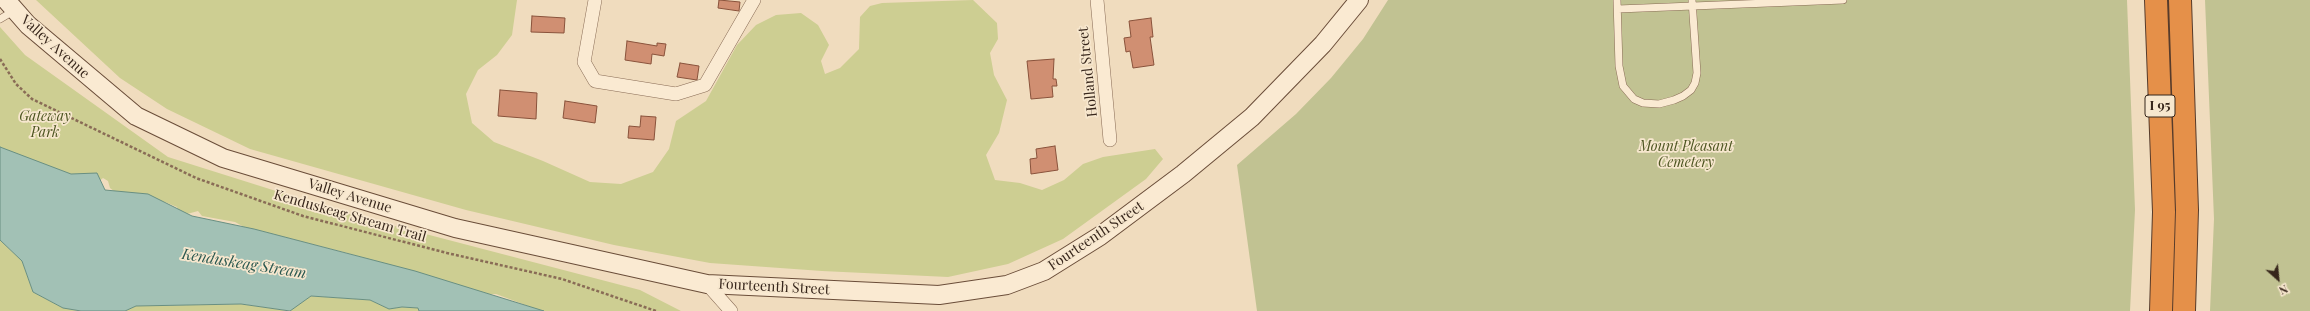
<!DOCTYPE html>
<style>
body{margin:0}
#map{position:relative;width:2310px;height:311px;overflow:hidden;background:#f0dcbe;font-family:"Playfair Display",serif}
canvas{display:block}
.north{position:absolute;left:2258px;top:259px;width:40px;height:40px;-webkit-text-stroke:3px #f7e7ce;paint-order:stroke;rotate:153deg;font-size:11px;font-weight:700;line-height:16px;text-align:center;color:#37261b}
.north::after{content:'';display:block;margin:auto;width:14px;height:18px;background:#37261b;clip-path:polygon(50% 0,100% 100%,50% 72%,0 100%)}
</style>
<div id="map">
<canvas width="2310" height="311"></canvas>
<div class="north">N</div>
</div>
<script>
const ctx = document.querySelector('canvas').getContext('2d');
ctx.lineJoin = 'round';
function fillPath(path, color) {
  ctx.fillStyle = color;
  ctx.fill(path, 'evenodd');
}
function shape(rows) {
  const path = new Path2D();
  for (const r of rows) {
    path.moveTo(r[0], r[1]);
    for (let i = 2; i < r.length; i += 2) path.lineTo(r[i], r[i + 1]);
  }
  return path;
}
function trace(path, color, width, dash) {
  ctx.strokeStyle = color;
  ctx.lineWidth = width;
  ctx.lineCap = dash ? 'butt' : 'round';
  ctx.setLineDash(dash || []);
  ctx.stroke(path);
}
function drawText(font, color, halo, rows, align = 'center') {
  ctx.font = font + ' "Playfair Display",serif';
  ctx.lineWidth = 3.5;
  ctx.setLineDash([]);
  ctx.textBaseline = 'middle';
  ctx.strokeStyle = halo;
  ctx.fillStyle = color;
  for (const [text, x, y, turn = 0] of rows) {
    ctx.save();
    ctx.translate(x, y);
    ctx.rotate((+turn || 0) * Math.PI / 180);
    ctx.textAlign = isNaN(turn) ? turn : align;
    if (halo) ctx.strokeText(text, 0, 0);
    ctx.fillText(text, 0, 0);
    ctx.restore();
  }
}
const green = shape([
 [36,0,517,0,512,35,497,55,478,70,466,94,472,123,494,142,543,161,590,182,621,184,653,172,669,149,676,121,706,101,737,45,756,25,776,15,801,13,818,25,829,45,821,61,825,74,840,68,859,49,860,17,870,6,882,3,973,0,997,23,998,39,990,53,994,75,1007,100,999,133,986,155,995,180,1020,183,1042,190,1064,180,1083,164,1103,157,1155,149,1163,159,1146,179,1063,239,1008,264,948,277,822,271,710,263,614,245,466,210,250,149,167,109,120,78],
 [0,27,25,55,168,157,349,214,640,290,681,311,532,311,528,306,496,294,488,294,347,253,244,227,235,222,202,216,198,211,187,214,178,210,177,207,165,202,130,200,119,195,110,188,108,181,103,178,99,181,80,179,0,150],
 [0,240,22,261,33,292,63,308,81,311,0,311],
 [311,296,370,300,389,309,402,307,418,308,419,311,125,311,136,306,241,304,289,311]
]);
const cemetery = shape([
 [1388,0,2127,0,2135,210,2130,311,1257,311,1237,165,1296,114,1331,78,1363,39],
 [2205,0,2310,0,2310,311,2210,311,2214,219]
]);
const water = shape([
 [0,147,71,174,97,173,105,190,148,194,192,216,254,229,415,271,544,311,419,311,418,308,402,307,389,309,370,300,311,296,290,311,241,304,136,306,125,311,81,311,63,308,33,292,22,261,0,240,0,147]
]);
const building = shape([
 [719,0,740,2,739,11,718,8,719,0],
 [532,16,565,18,564,33,531,32,532,16],
 [1151,18,1153,37,1150,37,1154,65,1133,68,1130,51,1126,52,1124,38,1131,37,1129,21,1151,18],
 [627,41,657,46,657,43,666,44,664,56,652,54,651,64,625,60,627,41],
 [1054,59,1053,79,1056,79,1057,86,1052,86,1053,97,1031,99,1027,61,1054,59],
 [680,63,699,66,697,80,677,77,680,63],
 [500,90,537,93,536,119,498,116,500,90],
 [565,101,597,106,595,123,563,118,565,101],
 [641,116,656,117,654,140,628,138,629,126,640,127,641,116],
 [1055,146,1058,170,1031,174,1030,159,1037,158,1036,149,1055,146]
]);
const path = shape([
 [0,59,16,84,32,99,196,178,303,216,447,253,562,279,656,311]
]);
const lane = shape([
 [1617,0,1619,66,1623,86,1634,99,1643,103,1659,104,1674,100,1683,96,1691,90,1695,83,1697,73,1692,0],
 [1618,9,1843,0],
 [0,19,15,10]
]);
const street = shape([
 [595,0,584,62,595,81,676,94,705,85,754,0],
 [1097,0,1110,140],
 [707,284,731,311]
]);
const secondary = shape([
 [6,0,28,25,136,116,223,158,455,228,707,284,939,295,1007,285,1044,271,1100,236,1183,174,1252,117,1323,44,1359,0]
]);
const highway = shape([
 [2156,0,2164,212,2161,311],
 [2180,0,2187,210,2184,311]
]);
const shields = [
 [2160,106,30]
];
const shieldNames = [
 ["I 95",2160,106]
];
const streetNames = [
 ["Valley Avenue",55,47,42],
 ["Holland Street",1088,72,-96],
 ["Valley Avenue",350,196,17],
 ["Kenduskeag Stream Trail",350,216,16],
 ["Fourteenth Street",1096,236,-34],
 ["Fourteenth Street",774,287,3]
];
const parkNames = [
 ["Gateway",45,117],
 ["Park",45,133],
 ["Mount Pleasant",1686,147],
 ["Cemetery",1686,163]
];
const waterNames = [
 ["Kenduskeag Stream",244,264,9]
];
fillPath(green, '#cdce92');
fillPath(cemetery, '#c1c292');
fillPath(water, '#a2c1b5');
trace(water, '#698f82', 1);
fillPath(building, '#d08f72');
trace(building, '#89523b', 1);
trace(lane, '#896c56', 8);
trace(street, '#896c56', 14);
trace(secondary, '#6a4d39', 20);
trace(highway, '#563b2b', 24);
trace(path, '#896c56', 2.5, [3, 2]);
trace(lane, '#faead2', 7);
trace(street, '#faead2', 13);
trace(secondary, '#faead2', 18);
trace(highway, '#e59049', 22);
for (const [x, y, w] of shields) {
  const box = new Path2D();
  box.roundRect(x - w / 2, y - 11, w, 22, 3);
  ctx.fillStyle = '#f7e7ce';
  ctx.fill(box);
  trace(box, '#37261b', 1);
}
drawText('bold 13px', '#37261b', null, shieldNames);
drawText('14px', '#37261b', '#f7e7ce', streetNames);
drawText('italic 14px', '#4d5521', '#f7e7ce', parkNames);
drawText('italic 15px', '#2a5850', '#f7e7ce', waterNames);
</script>
